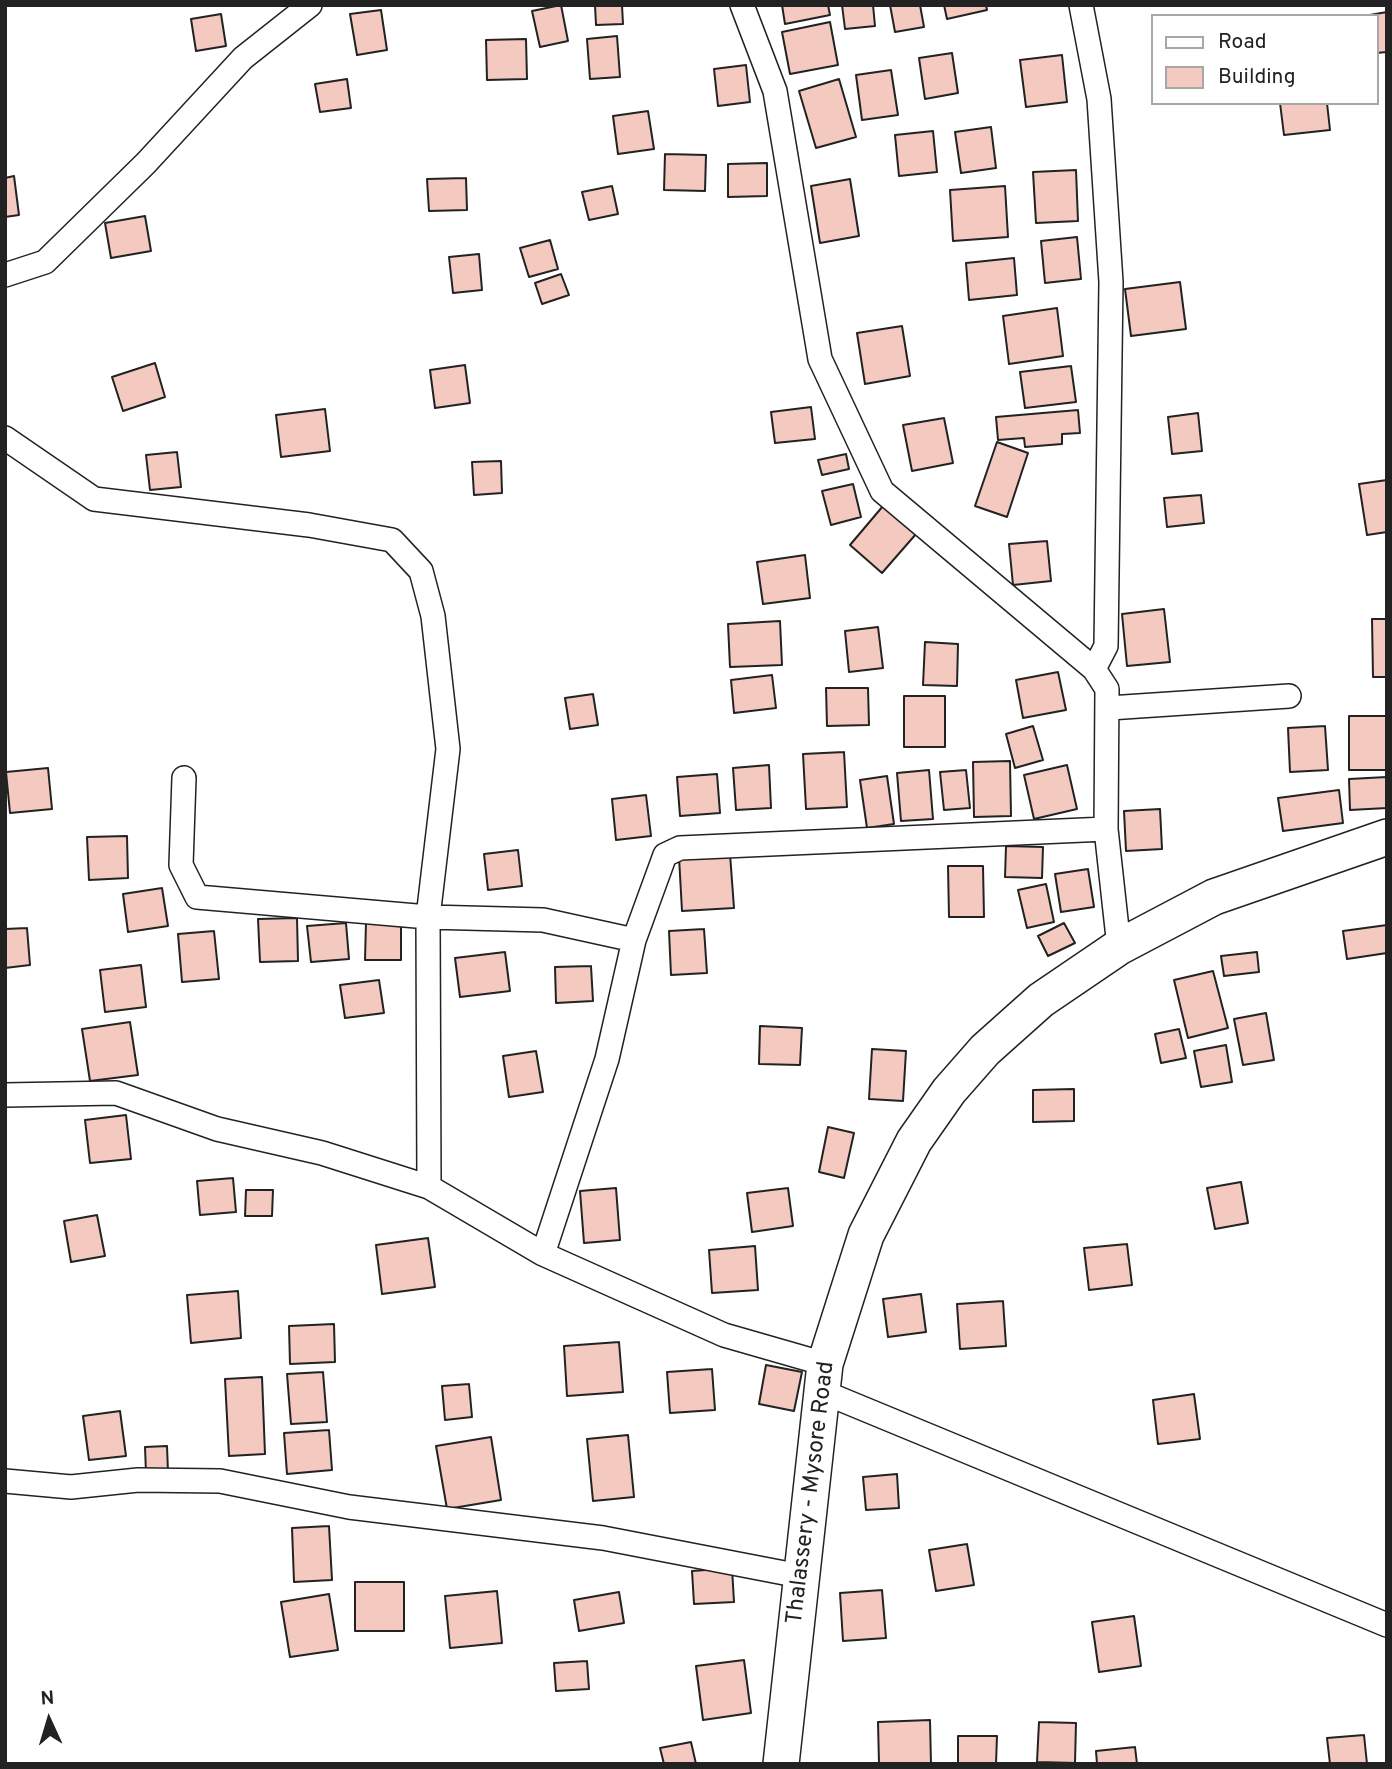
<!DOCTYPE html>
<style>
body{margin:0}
#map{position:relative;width:1392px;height:1769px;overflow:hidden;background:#fff;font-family:Overpass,sans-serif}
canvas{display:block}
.frame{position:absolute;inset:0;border:7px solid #222;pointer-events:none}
.legend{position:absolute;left:1151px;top:14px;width:228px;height:91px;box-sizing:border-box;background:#fff;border:2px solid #a7a7a7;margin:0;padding:9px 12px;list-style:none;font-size:21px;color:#222}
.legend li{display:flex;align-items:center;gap:14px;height:35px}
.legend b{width:35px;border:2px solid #a7a7a7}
.north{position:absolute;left:14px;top:1685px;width:70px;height:70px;-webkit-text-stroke:5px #fff;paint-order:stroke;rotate:356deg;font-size:19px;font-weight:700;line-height:28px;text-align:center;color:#222}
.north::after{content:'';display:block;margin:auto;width:24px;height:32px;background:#222;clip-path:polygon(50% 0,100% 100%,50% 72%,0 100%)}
</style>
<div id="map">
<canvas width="1392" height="1769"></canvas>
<div class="frame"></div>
<ul class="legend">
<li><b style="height:9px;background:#fff"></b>Road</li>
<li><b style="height:19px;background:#f3c9c0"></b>Building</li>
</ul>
<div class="north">N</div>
</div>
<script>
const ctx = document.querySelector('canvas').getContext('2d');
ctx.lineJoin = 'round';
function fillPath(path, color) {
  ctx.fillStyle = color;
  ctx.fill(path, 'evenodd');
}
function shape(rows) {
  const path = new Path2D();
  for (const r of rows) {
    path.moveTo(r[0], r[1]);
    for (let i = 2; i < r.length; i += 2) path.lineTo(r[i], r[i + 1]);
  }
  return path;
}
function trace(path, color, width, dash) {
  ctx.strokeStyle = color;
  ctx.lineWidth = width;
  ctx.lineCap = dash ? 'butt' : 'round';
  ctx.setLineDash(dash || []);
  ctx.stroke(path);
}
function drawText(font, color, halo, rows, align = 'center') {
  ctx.font = font + ' Overpass,sans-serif';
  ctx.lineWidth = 5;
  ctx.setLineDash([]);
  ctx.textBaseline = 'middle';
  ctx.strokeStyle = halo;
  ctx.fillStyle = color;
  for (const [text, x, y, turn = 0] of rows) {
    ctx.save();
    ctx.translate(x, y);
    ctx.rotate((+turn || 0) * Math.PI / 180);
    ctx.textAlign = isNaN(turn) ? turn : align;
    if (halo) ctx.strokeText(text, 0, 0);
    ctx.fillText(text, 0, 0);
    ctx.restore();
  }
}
const building = shape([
 [561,5,568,41,540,47,532,11,561,5],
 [595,5,622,5,623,24,596,25,595,5],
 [782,5,828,5,830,15,785,24,782,5],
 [842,5,873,5,875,26,845,29,842,5],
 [890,5,920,5,924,27,895,32,890,5],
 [944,5,986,5,987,10,947,19,944,5],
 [381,10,387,50,357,55,350,14,381,10],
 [1387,12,1387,52,1376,53,1376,16,1364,16,1387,12],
 [221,14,226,46,196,51,191,19,221,14],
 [830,22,838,65,790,74,782,32,830,22],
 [617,36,620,77,590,79,587,39,617,36],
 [526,39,527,79,487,80,486,40,526,39],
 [952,53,958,93,925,99,919,58,952,53],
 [1062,55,1067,102,1026,107,1020,60,1062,55],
 [746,65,750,102,718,106,714,69,746,65],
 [891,70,898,115,862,120,856,75,891,70],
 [347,79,351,108,320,112,315,84,347,79],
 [839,79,856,137,816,148,799,91,839,79],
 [1280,103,1327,103,1330,130,1284,135,1280,103],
 [648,111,654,149,618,154,613,116,648,111],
 [991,127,996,168,961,173,955,132,991,127],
 [933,131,937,172,899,176,895,135,933,131],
 [665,154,706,155,705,191,664,190,665,154],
 [767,163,767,196,728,197,728,164,767,163],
 [1076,170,1078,221,1036,223,1033,172,1076,170],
 [14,176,19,215,5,217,5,178,14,176],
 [466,178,467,210,429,211,427,179,466,178],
 [850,179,859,236,820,243,811,186,850,179],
 [612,186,618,214,589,220,582,192,612,186],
 [1005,186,1008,237,953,241,950,190,1005,186],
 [145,216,151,251,111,258,105,223,145,216],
 [1077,237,1081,279,1045,283,1041,241,1077,237],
 [550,240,558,269,529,277,520,248,550,240],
 [479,254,482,290,453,293,449,257,479,254],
 [1014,258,1017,295,969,300,966,263,1014,258],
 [561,274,569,295,542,304,535,283,561,274],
 [1180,282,1186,329,1131,336,1125,289,1180,282],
 [1057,308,1063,356,1009,364,1003,316,1057,308],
 [902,326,910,376,865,384,857,333,902,326],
 [155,363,165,397,123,411,112,377,155,363],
 [465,365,470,403,435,408,430,370,465,365],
 [1071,366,1076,402,1025,408,1020,372,1071,366],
 [811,407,815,439,775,443,771,412,811,407],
 [325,409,330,451,281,457,276,415,325,409],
 [1078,410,1080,433,1062,434,1062,444,1025,447,1024,438,998,440,996,417,1078,410],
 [1198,413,1202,451,1172,454,1168,417,1198,413],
 [944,418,953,463,912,471,903,425,944,418],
 [997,442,1028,453,1007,517,975,506,997,442],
 [177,452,181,487,150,490,146,455,177,452],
 [846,454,849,469,822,475,818,460,846,454],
 [501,461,502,493,474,495,472,462,501,461],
 [1387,480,1387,532,1367,535,1359,484,1387,480],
 [853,484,861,517,831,525,822,491,853,484],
 [1201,495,1204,523,1167,527,1164,498,1201,495],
 [883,506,916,534,882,573,850,545,883,506],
 [1047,541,1051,581,1013,585,1009,544,1047,541],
 [805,555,810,598,763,604,757,562,805,555],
 [1164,609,1170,662,1127,666,1122,614,1164,609],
 [1372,619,1387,619,1387,677,1373,677,1372,619],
 [780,621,782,665,730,667,728,624,780,621],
 [878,627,883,668,849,672,845,631,878,627],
 [925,642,958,644,957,686,923,685,925,642],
 [1058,672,1066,710,1023,718,1016,680,1058,672],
 [772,675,776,708,734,713,731,680,772,675],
 [826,688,868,688,869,725,827,726,826,688],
 [593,694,598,725,570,729,565,698,593,694],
 [904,696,945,696,945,747,904,747,904,696],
 [1349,716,1387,716,1387,770,1349,770,1349,716],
 [1033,726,1043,760,1015,768,1006,734,1033,726],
 [1325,726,1328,770,1290,772,1288,728,1325,726],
 [844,752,847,807,806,809,803,754,844,752],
 [1010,761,1011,816,974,817,973,762,1010,761],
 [769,765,771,808,736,810,733,768,769,765],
 [1067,765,1077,809,1034,819,1024,775,1067,765],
 [48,768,52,809,10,813,6,772,48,768],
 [929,770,933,819,901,821,897,773,929,770],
 [966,770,970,808,944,810,940,772,966,770],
 [717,774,720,813,680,816,677,777,717,774],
 [887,776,894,824,867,828,860,780,887,776],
 [1387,777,1387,808,1350,810,1349,779,1387,777],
 [1339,790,1343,823,1283,831,1278,798,1339,790],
 [646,795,651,836,616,840,612,799,646,795],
 [1160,809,1162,849,1126,851,1124,811,1160,809],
 [127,836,128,878,89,880,87,837,127,836],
 [1006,846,1043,847,1042,878,1005,877,1006,846],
 [518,850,522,886,488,890,484,854,518,850],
 [730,854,734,908,682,911,679,857,730,854],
 [948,866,983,866,984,917,949,917,948,866],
 [1088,869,1094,907,1061,912,1055,874,1088,869],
 [1046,884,1054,922,1027,928,1018,890,1046,884],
 [162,888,168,926,128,932,123,894,162,888],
 [297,918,298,961,260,962,258,919,297,918],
 [366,922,401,922,401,960,365,960,366,922],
 [346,923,349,959,311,962,307,926,346,923],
 [1064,923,1075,943,1048,956,1038,936,1064,923],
 [1387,925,1387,953,1347,959,1343,931,1387,925],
 [27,928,30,965,5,968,5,929,27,928],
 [704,929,707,973,671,975,669,931,704,929],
 [214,931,219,979,182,982,178,934,214,931],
 [505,952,510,991,460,997,455,958,505,952],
 [1257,952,1259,972,1224,976,1221,956,1257,952],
 [141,965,146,1007,105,1012,100,970,141,965],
 [591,966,593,1001,556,1003,555,967,591,966],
 [1213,971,1228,1028,1188,1038,1174,980,1213,971],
 [379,980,384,1013,345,1018,340,985,379,980],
 [1266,1013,1274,1060,1243,1065,1234,1019,1266,1013],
 [130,1022,138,1075,90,1081,82,1029,130,1022],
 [760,1026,802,1028,800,1065,759,1064,760,1026],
 [1179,1029,1186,1058,1161,1063,1155,1034,1179,1029],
 [1226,1045,1232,1082,1201,1087,1194,1051,1226,1045],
 [872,1049,906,1051,903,1101,869,1099,872,1049],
 [536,1051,543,1092,509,1097,503,1056,536,1051],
 [1074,1089,1074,1121,1033,1122,1033,1090,1074,1089],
 [126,1115,131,1159,90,1163,85,1120,126,1115],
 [828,1127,854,1133,844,1178,819,1172,828,1127],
 [233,1178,236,1212,200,1215,197,1181,233,1178],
 [1241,1182,1248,1223,1215,1229,1207,1188,1241,1182],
 [616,1188,620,1240,584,1243,580,1191,616,1188],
 [788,1188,793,1226,752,1232,747,1193,788,1188],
 [246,1190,273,1190,272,1216,245,1216,246,1190],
 [97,1215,105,1256,71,1262,64,1221,97,1215],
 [428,1238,435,1287,382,1294,376,1245,428,1238],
 [1127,1244,1132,1285,1089,1290,1084,1248,1127,1244],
 [755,1246,758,1290,712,1293,709,1250,755,1246],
 [238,1291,241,1338,191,1343,187,1295,238,1291],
 [921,1294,926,1332,888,1337,883,1299,921,1294],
 [1003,1301,1006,1346,960,1349,957,1304,1003,1301],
 [334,1324,335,1362,290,1364,289,1326,334,1324],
 [619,1342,623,1392,567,1396,564,1346,619,1342],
 [766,1365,802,1372,794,1411,759,1404,766,1365],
 [712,1369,715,1410,670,1413,667,1372,712,1369],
 [323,1372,327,1422,291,1424,287,1374,323,1372],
 [262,1377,265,1454,229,1456,225,1379,262,1377],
 [469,1384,472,1417,445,1420,442,1386,469,1384],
 [1194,1394,1200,1439,1158,1444,1153,1400,1194,1394],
 [120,1411,126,1456,89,1460,83,1416,120,1411],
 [329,1430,332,1470,287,1474,284,1433,329,1430],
 [628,1435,634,1497,593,1501,587,1439,628,1435],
 [491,1437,501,1500,447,1509,436,1446,491,1437],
 [167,1446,168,1472,146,1473,145,1447,167,1446],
 [897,1474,899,1508,866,1510,863,1477,897,1474],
 [329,1526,332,1580,294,1582,292,1528,329,1526],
 [967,1544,974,1585,936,1591,929,1550,967,1544],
 [732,1568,734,1602,694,1604,692,1571,732,1568],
 [355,1582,404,1582,404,1631,355,1631,355,1582],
 [882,1590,886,1638,843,1641,840,1593,882,1590],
 [497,1591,502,1643,450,1648,445,1596,497,1591],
 [619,1592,624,1623,579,1631,574,1600,619,1592],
 [329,1594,338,1650,290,1657,281,1602,329,1594],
 [1134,1616,1141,1666,1099,1672,1092,1622,1134,1616],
 [744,1660,751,1713,703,1720,696,1666,744,1660],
 [587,1661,589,1689,556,1691,554,1663,587,1661],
 [930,1720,931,1764,879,1764,878,1722,930,1720],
 [1039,1722,1076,1723,1075,1763,1037,1762,1039,1722],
 [1364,1735,1367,1764,1330,1764,1327,1738,1364,1735],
 [958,1736,997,1736,996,1764,958,1764,958,1736],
 [691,1742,696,1764,664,1764,660,1748,691,1742],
 [1135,1747,1137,1764,1097,1764,1096,1751,1135,1747]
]);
const minor = shape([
 [742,5,775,91,820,359,882,491,1094,669,1107,689,1106,829,1119,947],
 [1081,5,1099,99,1111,282,1106,646,1094,669],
 [5,275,45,262,146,163,243,58,310,5],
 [5,438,94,499,309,525,392,540,421,571,433,616,448,749,428,917,429,1187,543,1254,724,1335,825,1364],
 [1109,708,1289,696],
 [184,778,181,865,197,897,428,917,543,920,634,940],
 [5,1095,116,1093,217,1129,322,1153,429,1187],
 [543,1254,607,1059,634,940,665,855,680,848,1106,829],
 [823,1392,1387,1625],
 [5,1481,71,1487,138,1480,220,1481,349,1507,603,1538,800,1576]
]);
const primary = shape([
 [781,1764,825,1364,866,1235,914,1141,949,1091,985,1050,1041,1000,1119,947,1214,897,1387,837]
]);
const streetNames = [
 ["Thalassery - Mysore Road",812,1493,-83]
];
fillPath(building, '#f3c9c0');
trace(building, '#222', 2);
trace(minor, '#222', 26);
trace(primary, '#222', 38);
trace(minor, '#fff', 23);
trace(primary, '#fff', 35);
drawText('23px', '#222', '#fff', streetNames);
</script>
